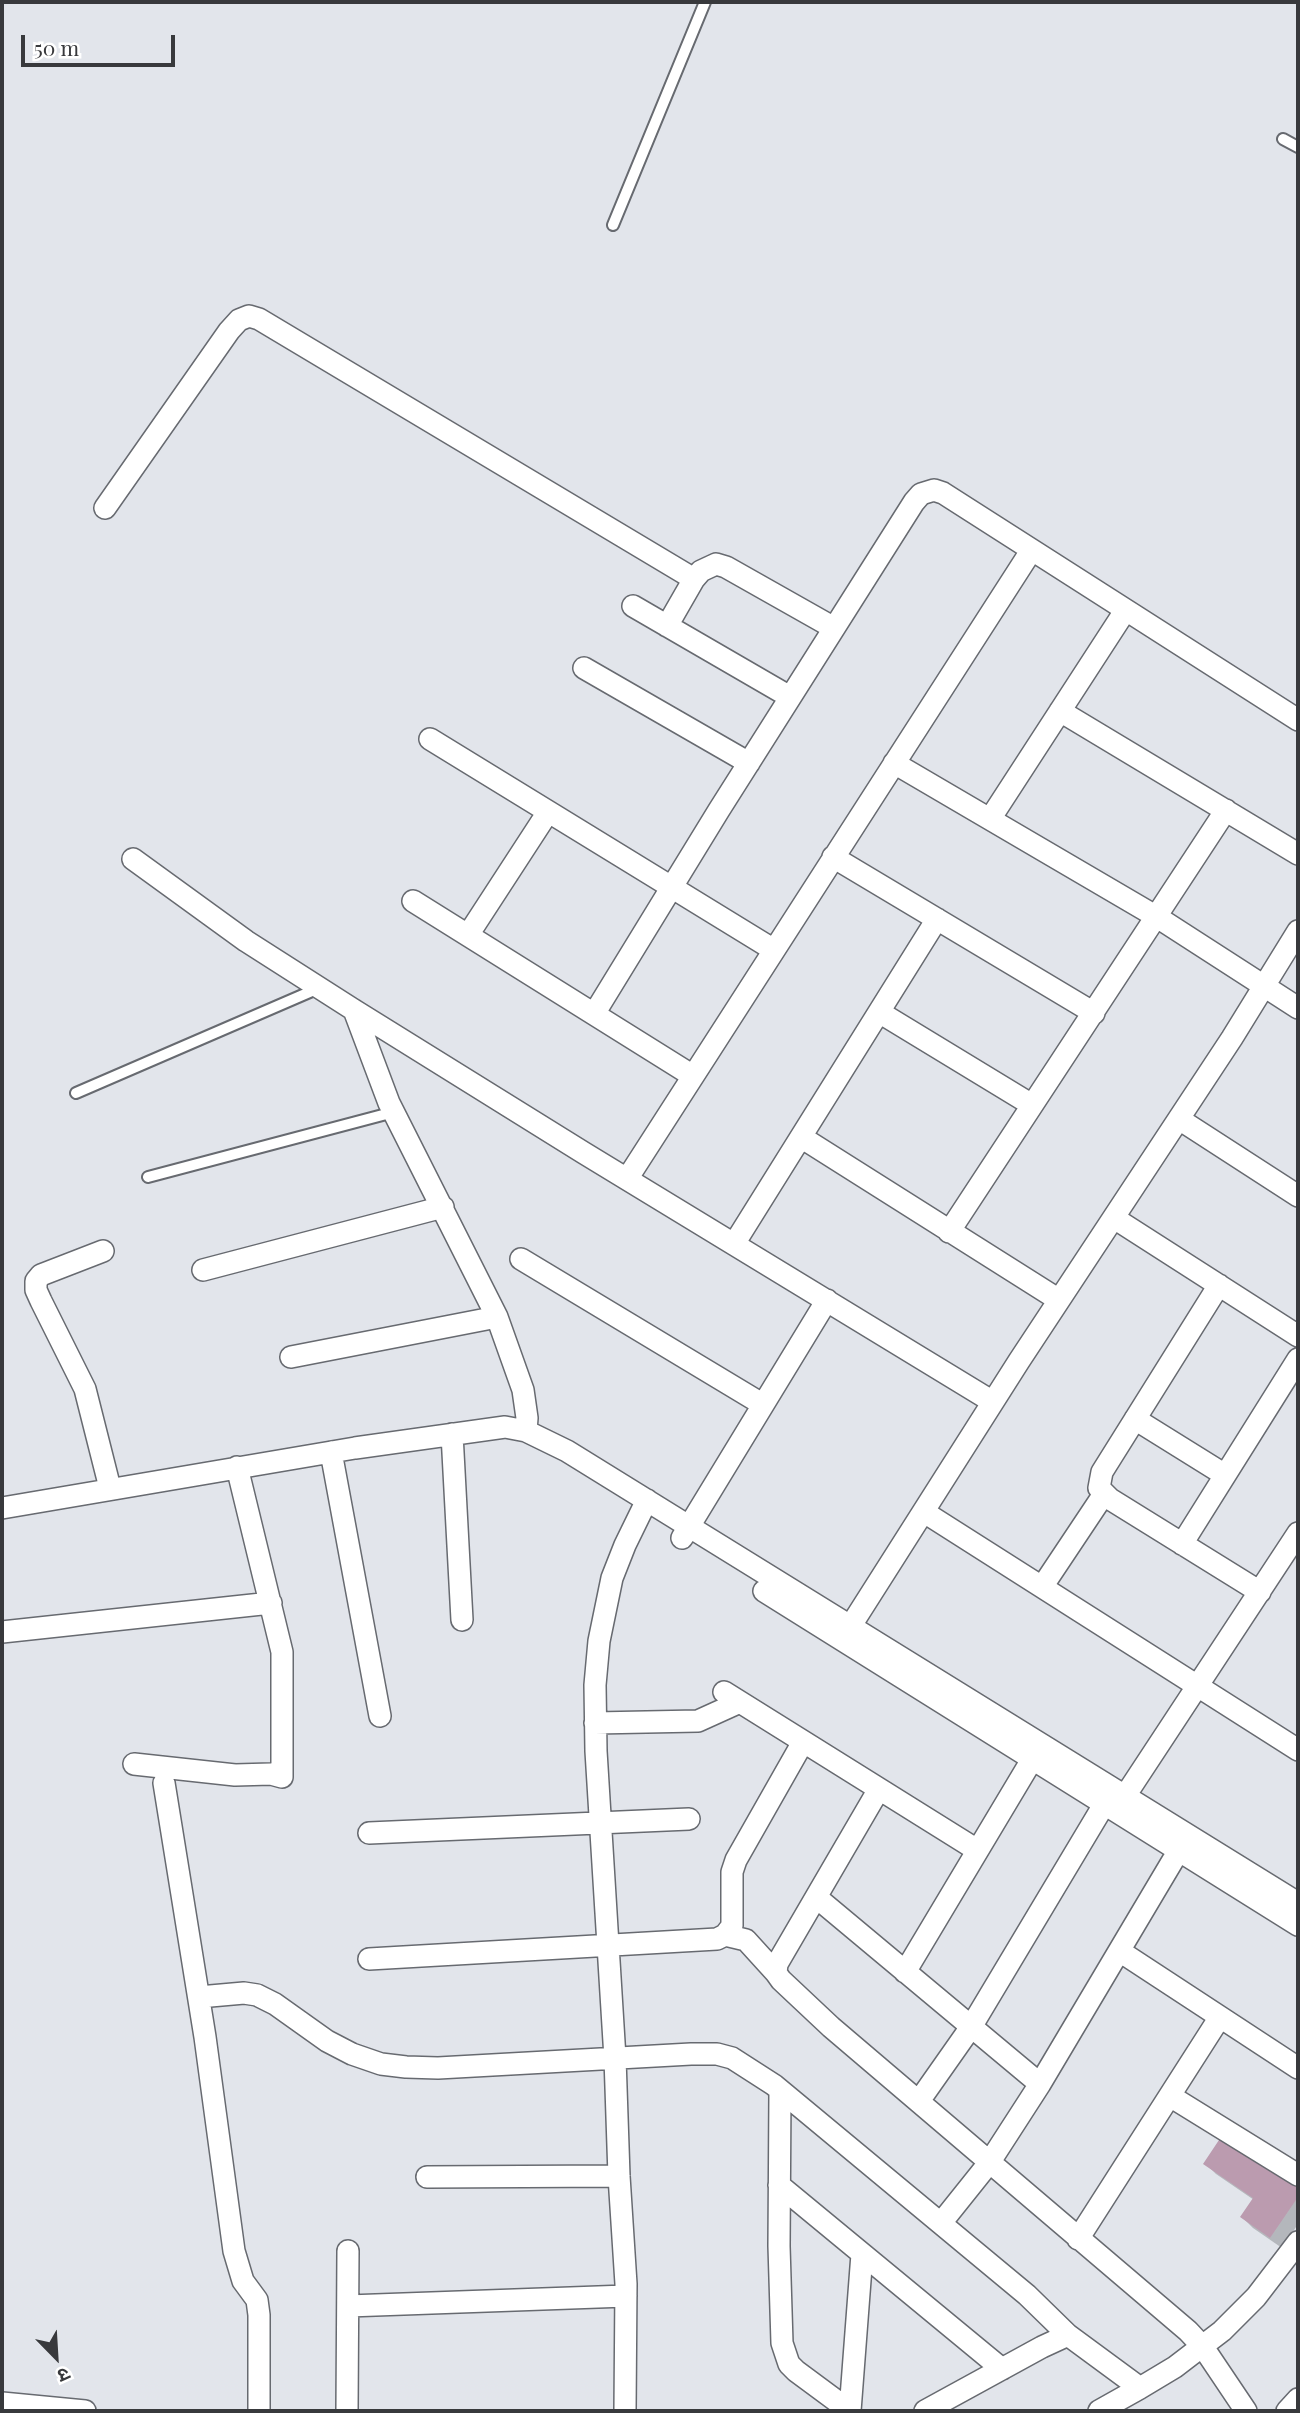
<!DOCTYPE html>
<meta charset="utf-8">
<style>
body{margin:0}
#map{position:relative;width:1300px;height:2413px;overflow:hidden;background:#e2e5eb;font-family:"Playfair Display","Noto Sans Devanagari",serif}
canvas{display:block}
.frame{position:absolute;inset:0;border:4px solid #38393c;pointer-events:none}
.north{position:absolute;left:21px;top:2322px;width:70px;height:70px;-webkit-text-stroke:5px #fff;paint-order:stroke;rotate:156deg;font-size:19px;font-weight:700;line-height:28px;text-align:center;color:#38393c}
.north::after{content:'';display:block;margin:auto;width:24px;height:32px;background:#38393c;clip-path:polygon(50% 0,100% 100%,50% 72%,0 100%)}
.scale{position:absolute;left:21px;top:35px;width:154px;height:32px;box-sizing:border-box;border:4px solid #38393c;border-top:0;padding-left:9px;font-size:21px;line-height:24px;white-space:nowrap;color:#38393c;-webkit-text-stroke:5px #fff;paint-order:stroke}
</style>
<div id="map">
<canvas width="1300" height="2413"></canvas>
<div class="frame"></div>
<div class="north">उ</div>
<div class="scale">50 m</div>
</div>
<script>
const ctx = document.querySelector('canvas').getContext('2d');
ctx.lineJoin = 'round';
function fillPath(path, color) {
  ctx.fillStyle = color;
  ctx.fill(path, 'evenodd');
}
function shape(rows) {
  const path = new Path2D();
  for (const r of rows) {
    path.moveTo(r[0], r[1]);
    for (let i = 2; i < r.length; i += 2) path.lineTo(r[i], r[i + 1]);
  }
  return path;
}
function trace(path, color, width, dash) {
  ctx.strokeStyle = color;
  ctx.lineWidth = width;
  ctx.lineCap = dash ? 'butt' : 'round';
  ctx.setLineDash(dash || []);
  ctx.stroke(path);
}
const shadow = shape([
 [1223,2137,1298,2188,1298,2224,1282,2248,1253,2228,1242,2217,1254,2200,1216,2174,1205,2163]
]);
const building = shape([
 [1223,2134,1298,2186,1298,2197,1270,2238,1240,2217,1253,2198,1203,2164]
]);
const lane = shape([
 [1283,139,1298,147],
 [613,225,705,2],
 [76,1093,319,988],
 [148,1177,394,1112]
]);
const street = shape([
 [105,508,229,331,239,320,249,316,259,319,694,579],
 [633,606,790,697],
 [667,626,694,579,701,571,716,564,726,567,834,628],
 [584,668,749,763],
 [1060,711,1298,854],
 [430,739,774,950],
 [894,763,1157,917,1298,1008],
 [990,819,1125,611],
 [833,857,1094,1013],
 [133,859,246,941,354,1010,584,1153,993,1402],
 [413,901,693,1076],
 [468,935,548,812],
 [354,1010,389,1103,497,1317,523,1390,527,1418,526,1431],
 [879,1012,1032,1105],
 [594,1014,719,810,914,502,921,494,934,490,943,493,1298,720],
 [1179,1119,1298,1196],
 [801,1137,1059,1300],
 [627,1179,1031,551],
 [1114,1218,1298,1336],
 [949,1232,1226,810],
 [734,1244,937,919],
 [103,1251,41,1275,36,1281,36,1290,41,1301,85,1389,110,1488],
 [521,1259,762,1404],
 [203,1270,443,1207],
 [1219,1285,1102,1472,1099,1488,1110,1499,1260,1592],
 [291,1357,497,1317],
 [1135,1419,1225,1475],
 [452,1434,462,1620],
 [331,1452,380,1716],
 [2,1508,355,1448,505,1427,526,1431,567,1451,1298,1903],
 [924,1512,1298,1750],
 [682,1538,827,1300],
 [1182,1544,1298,1359],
 [1042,1587,1104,1494],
 [764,1591,1298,1925],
 [2,1632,271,1603],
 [843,1638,1019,1361,1232,1038,1298,931],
 [724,1692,977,1850],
 [595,1723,698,1721,740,1702],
 [134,1764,235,1775,271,1774,282,1777,282,1652,237,1467],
 [164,1783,205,2037,234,2251,243,2281,257,2300,259,2315,259,2411],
 [879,1789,777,1964,776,1973,781,1980,831,2027,1188,2331,1203,2347,1246,2411],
 [1125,1796,1298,1533],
 [369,1833,689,1819],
 [816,1897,1040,2084],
 [725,1935,746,1940,776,1973],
 [1121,1952,1298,2068],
 [369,1959,717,1939,725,1935,732,1926,732,1872,736,1860,803,1742],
 [905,1972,1033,1758],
 [199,1997,244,1993,257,1995,275,2004,327,2041,352,2054,381,2064,406,2067,438,2068,691,2054,717,2054,732,2058,774,2085,1027,2295,1068,2335],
 [780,2091,779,2246,782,2343,789,2364,796,2371,850,2411],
 [1170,2096,1298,2175],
 [919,2101,971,2027,1111,1793],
 [427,2177,619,2176],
 [779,2185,1002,2369],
 [941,2223,989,2163,1040,2084,1185,1840],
 [1078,2239,1220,2017],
 [348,2306,626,2296],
 [2,2403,85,2411],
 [347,2411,348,2251],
 [625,2411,626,2284,619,2176,615,2058,596,1751,595,1685,599,1641,612,1578,625,1545,647,1500],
 [850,2411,862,2254],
 [925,2411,1042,2347,1068,2335,1140,2388,1175,2367,1222,2331,1256,2297,1298,2242],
 [1099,2411,1140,2388],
 [1287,2411,1298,2399]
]);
fillPath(shadow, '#0003');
fillPath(building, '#bb9baf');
trace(lane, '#676a70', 14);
trace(street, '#676a70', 24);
trace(lane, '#fff', 10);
trace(street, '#fff', 21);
</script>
